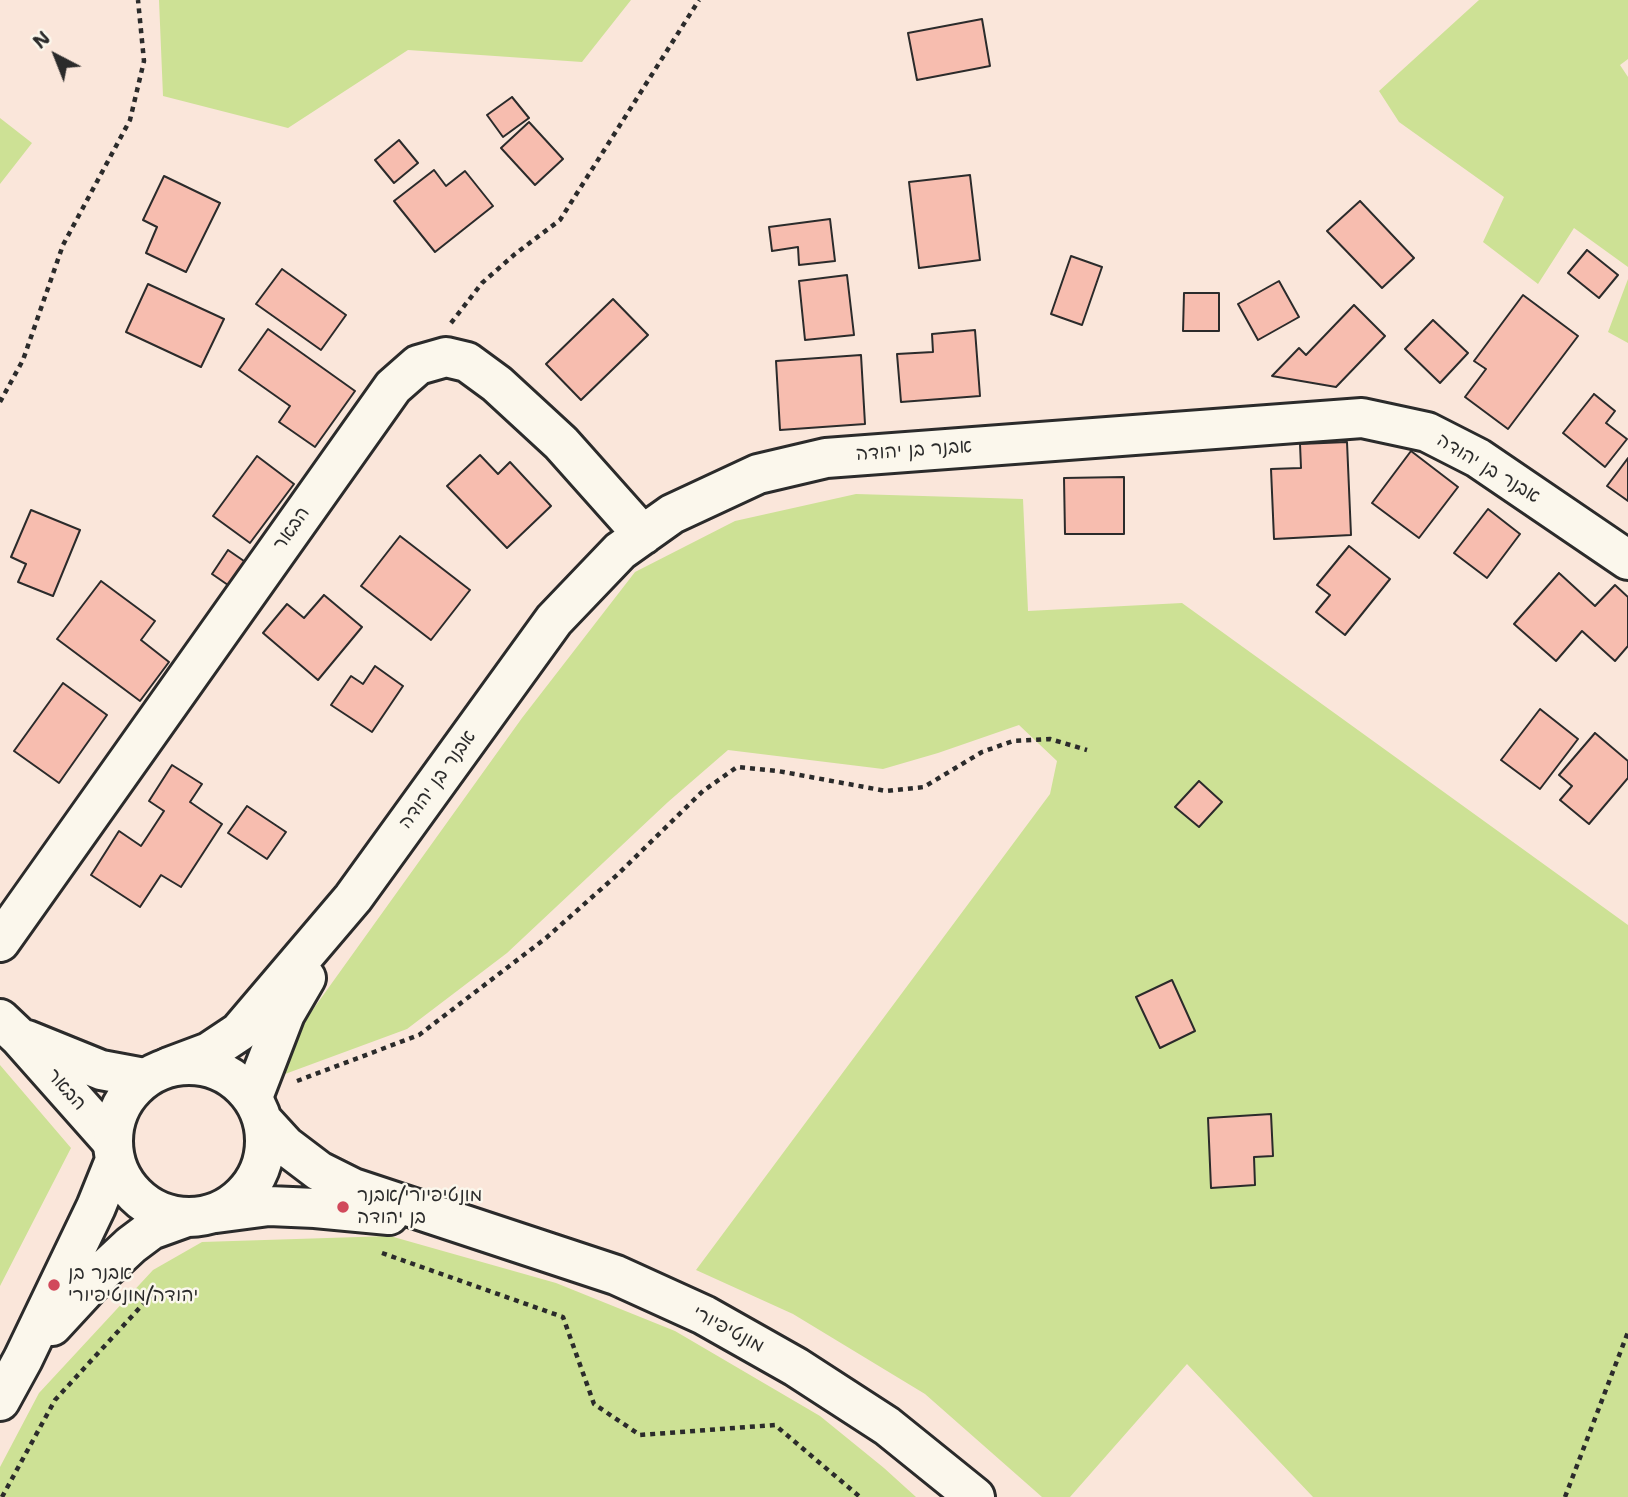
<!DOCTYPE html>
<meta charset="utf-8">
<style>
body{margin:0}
#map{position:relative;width:1628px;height:1497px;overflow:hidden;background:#fae6da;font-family:"Shantell Sans",sans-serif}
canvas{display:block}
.north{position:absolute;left:21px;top:21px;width:70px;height:70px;-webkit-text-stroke:5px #fbf7ec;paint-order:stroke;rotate:318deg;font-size:19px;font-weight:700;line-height:28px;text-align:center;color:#2b2b2b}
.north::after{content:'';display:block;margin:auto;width:24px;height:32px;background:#2b2b2b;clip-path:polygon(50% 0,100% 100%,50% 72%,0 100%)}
</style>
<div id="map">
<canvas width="1628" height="1497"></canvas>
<div class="north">N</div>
</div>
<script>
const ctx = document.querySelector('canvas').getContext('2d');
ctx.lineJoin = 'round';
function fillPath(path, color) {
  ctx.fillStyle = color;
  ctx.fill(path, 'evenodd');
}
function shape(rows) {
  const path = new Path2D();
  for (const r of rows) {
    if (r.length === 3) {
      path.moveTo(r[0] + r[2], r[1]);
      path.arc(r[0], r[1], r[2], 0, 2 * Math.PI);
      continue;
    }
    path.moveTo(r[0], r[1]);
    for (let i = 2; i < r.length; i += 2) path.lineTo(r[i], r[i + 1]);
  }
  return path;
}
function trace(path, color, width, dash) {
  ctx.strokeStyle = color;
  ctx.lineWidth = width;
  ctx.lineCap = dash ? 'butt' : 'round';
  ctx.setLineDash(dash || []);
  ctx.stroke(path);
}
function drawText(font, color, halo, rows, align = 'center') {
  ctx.font = font + ' "Shantell Sans","Playpen Sans Hebrew",sans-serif';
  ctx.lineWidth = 5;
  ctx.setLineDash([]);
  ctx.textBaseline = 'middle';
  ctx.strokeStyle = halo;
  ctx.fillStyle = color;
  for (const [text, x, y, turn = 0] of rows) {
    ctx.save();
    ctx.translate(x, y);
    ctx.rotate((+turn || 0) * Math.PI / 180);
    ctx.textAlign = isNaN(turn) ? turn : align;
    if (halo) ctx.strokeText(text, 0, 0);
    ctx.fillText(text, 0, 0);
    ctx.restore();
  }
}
const green = shape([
 [159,0,631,0,582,62,408,50,288,128,163,96],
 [1479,0,1628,0,1628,59,1620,65,1628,77,1628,267,1574,228,1538,284,1483,242,1504,197,1399,122,1379,91],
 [0,118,32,143,0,184],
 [1628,279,1628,343,1608,332],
 [856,494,1023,499,1028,611,1182,603,1628,925,1628,1497,1313,1497,1187,1364,1070,1497,1042,1497,925,1394,793,1314,696,1270,1050,794,1057,761,1019,725,938,753,883,769,728,750,668,802,507,953,407,1029,285,1074,281,1054,522,718,635,572,735,521],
 [0,1065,71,1148,0,1286],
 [390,1236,556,1283,675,1331,820,1416,884,1468,916,1497,0,1497,0,1467,39,1393,153,1270,202,1242]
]);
const building = shape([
 [982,19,990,66,917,80,908,33,982,19],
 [512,97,529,118,503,137,487,115,512,97],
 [529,122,563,159,535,185,501,148,529,122],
 [399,140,418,163,394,183,375,160,399,140],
 [434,170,446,186,465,171,493,206,435,252,394,201,434,170],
 [970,175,980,260,919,268,909,182,970,175],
 [164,176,220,203,186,272,146,253,157,227,143,220,164,176],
 [1360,201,1414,258,1382,288,1327,231,1360,201],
 [830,219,835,261,799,265,798,247,772,251,769,227,830,219],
 [1587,250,1618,275,1599,298,1568,273,1587,250],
 [1071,256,1102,267,1082,325,1051,314,1071,256],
 [282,269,346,315,321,350,256,304,282,269],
 [847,275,854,335,805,340,799,281,847,275],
 [1279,281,1299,317,1258,340,1238,304,1279,281],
 [148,284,224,319,201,367,126,332,148,284],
 [1184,293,1219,293,1219,331,1183,331,1184,293],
 [1523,295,1578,336,1508,429,1465,397,1486,369,1474,361,1523,295],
 [613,299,648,335,581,400,546,364,613,299],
 [1354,305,1385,336,1336,387,1272,376,1299,348,1306,355,1354,305],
 [1433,320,1468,353,1440,383,1405,349,1433,320],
 [268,329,355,391,315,447,279,422,290,406,239,370,268,329],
 [975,330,980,396,901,402,897,354,933,352,932,334,975,330],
 [861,355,865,424,780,430,776,361,861,355],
 [1594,394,1615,411,1606,423,1627,439,1605,467,1563,433,1594,394],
 [1347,442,1351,535,1274,539,1271,469,1301,468,1300,444,1347,442],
 [1411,451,1458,487,1419,538,1372,503,1411,451],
 [480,455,498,474,510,462,551,506,507,548,447,486,480,455],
 [257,456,294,484,250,543,213,516,257,456],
 [1628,458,1628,501,1607,486,1628,458],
 [1124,477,1124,534,1065,534,1064,478,1124,477],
 [1488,509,1520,534,1487,578,1454,553,1488,509],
 [31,510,80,530,53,596,18,582,26,564,11,557,31,510],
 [400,536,470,590,431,640,361,586,400,536],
 [1349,546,1390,579,1345,635,1316,612,1330,595,1317,585,1349,546],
 [228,550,257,570,241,594,212,574,228,550],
 [1559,573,1595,606,1615,585,1628,597,1628,646,1615,661,1582,631,1556,661,1514,624,1559,573],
 [101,581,155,621,141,640,169,662,140,701,57,639,101,581],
 [324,595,362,627,318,680,263,633,287,604,304,618,324,595],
 [375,666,403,686,372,732,331,705,351,676,363,684,375,666],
 [63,683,107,715,59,783,14,751,63,683],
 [1540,709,1578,739,1540,789,1501,760,1540,709],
 [1595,733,1628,761,1628,778,1589,824,1560,800,1572,786,1559,775,1595,733],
 [172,765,202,784,190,802,222,824,181,887,161,875,140,907,91,875,119,831,141,846,164,811,149,801,172,765],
 [1199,781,1222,802,1199,827,1175,807,1199,781],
 [247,806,286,832,267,859,228,833,247,806],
 [1172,980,1195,1031,1160,1048,1136,997,1172,980],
 [1271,1114,1273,1156,1254,1157,1255,1185,1211,1188,1208,1118,1271,1114]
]);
const path = shape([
 [451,323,482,283,515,254,560,220,699,0],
 [0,402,23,360,63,245,130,120,144,61,138,0],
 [297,1081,419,1035,546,938,617,875,703,791,737,767,778,771,886,791,924,787,982,752,1013,741,1050,739,1087,750],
 [382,1253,563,1317,594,1404,640,1435,775,1425,860,1497],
 [2,1497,55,1400,156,1290],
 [1565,1497,1628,1332]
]);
const minor = shape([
 [0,942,393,387,418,365,446,357,467,362,497,384,561,443,643,535],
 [0,1019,19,1037,113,1143],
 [27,1040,101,1070,144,1078],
 [169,1067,209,1052,239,1032,353,898,554,620,620,551,672,514,758,474,826,458,1362,418,1427,432,1478,458,1628,560],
 [253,1097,285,1014,306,978]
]);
const tertiary = shape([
 [189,1141,76],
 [264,1122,286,1146,319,1171,353,1188,616,1275,704,1315,796,1367,887,1426,975,1497],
 [216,1213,269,1206,315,1208,389,1215],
 [52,1326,101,1273,131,1245,151,1230,187,1217],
 [0,1401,23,1359,96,1207,115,1160]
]);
const markers = [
 [343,1207,7,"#d1495b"],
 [54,1285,7,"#d1495b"]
];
const streetNames = [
 ["אבנר בן יהודה",914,451,-4],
 ["אבנר בן יהודה",1488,469,31],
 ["הבאר",292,529,-55],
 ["אבנר בן יהודה",438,780,-54],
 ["הבאר",66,1090,48],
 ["מונטיפיורי",728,1330,28]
];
const poiNames = [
 ["מונטיפיורי/אבנר",357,1196],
 ["בן יהודה",357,1218],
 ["אבנר בן",68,1274],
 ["יהודה/מונטיפיורי",68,1296]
];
fillPath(green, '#cde195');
fillPath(building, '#f7bdaf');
trace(building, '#2b2b2b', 2);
trace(minor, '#2b2b2b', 44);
trace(tertiary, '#2b2b2b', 44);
trace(path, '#2b2b2b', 4.5, [5, 5]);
trace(minor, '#fbf7ec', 38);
trace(tertiary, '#fbf7ec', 38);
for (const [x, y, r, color] of markers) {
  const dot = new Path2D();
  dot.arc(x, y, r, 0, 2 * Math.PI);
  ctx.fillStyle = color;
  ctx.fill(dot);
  trace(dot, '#fbf7ec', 2.5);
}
drawText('19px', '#2b2b2b', '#fbf7ec', streetNames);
drawText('19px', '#2b2b2b', '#fbf7ec', poiNames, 'left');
</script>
